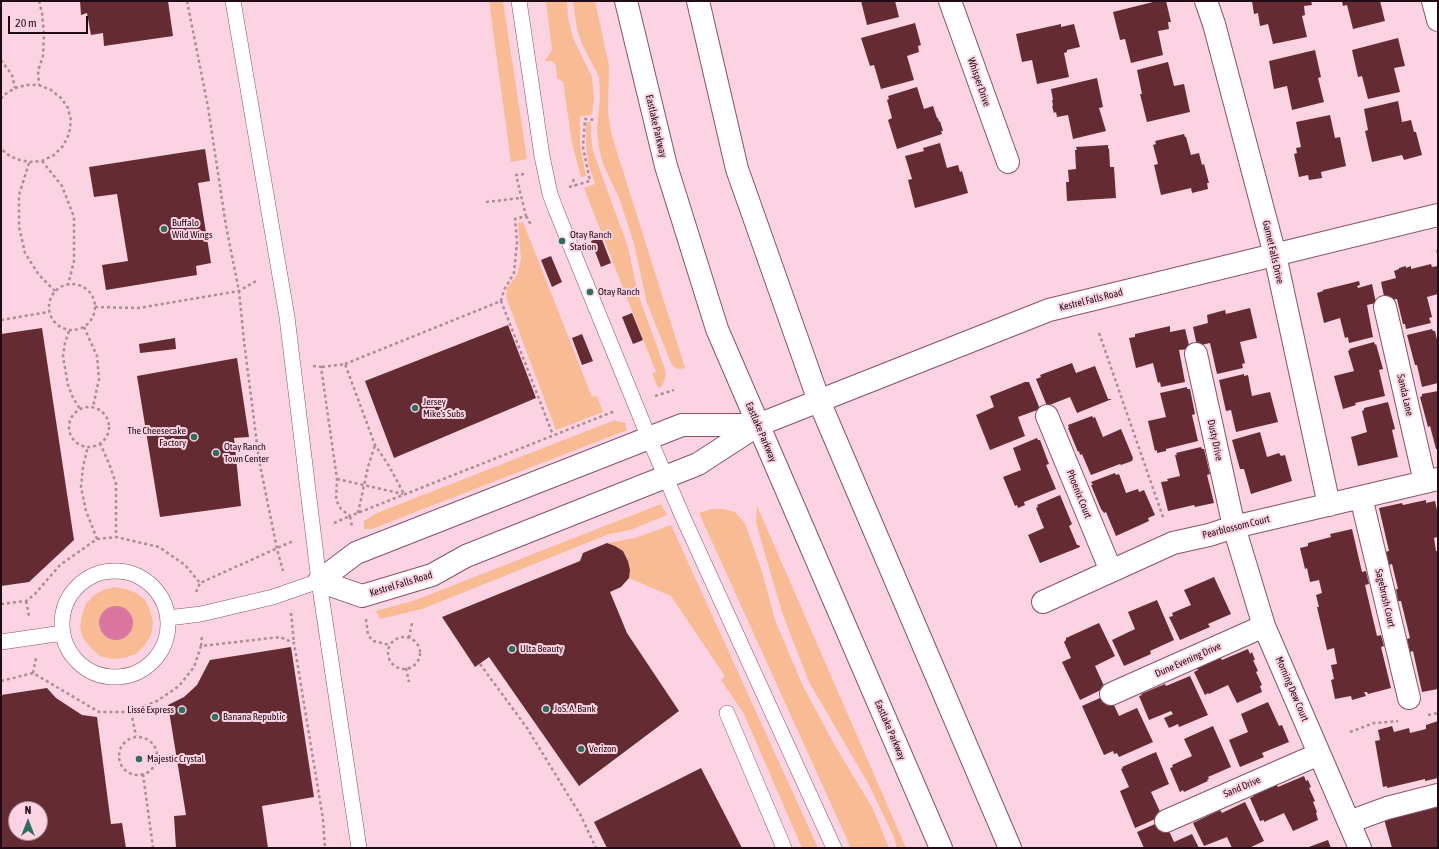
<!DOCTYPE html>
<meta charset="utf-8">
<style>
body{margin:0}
#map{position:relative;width:1439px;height:849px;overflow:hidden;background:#fcd3e2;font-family:"Asap Condensed",sans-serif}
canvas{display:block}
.frame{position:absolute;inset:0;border:2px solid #210b14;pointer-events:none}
.north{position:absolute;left:8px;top:801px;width:40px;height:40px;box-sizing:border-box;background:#fcd3e2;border:1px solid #a48390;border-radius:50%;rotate:0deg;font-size:11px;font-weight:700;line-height:16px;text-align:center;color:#210b14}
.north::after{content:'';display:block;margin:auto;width:14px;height:18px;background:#2d6f5f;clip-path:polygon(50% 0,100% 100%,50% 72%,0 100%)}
.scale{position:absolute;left:8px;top:16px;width:80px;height:18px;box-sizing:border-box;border:2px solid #210b14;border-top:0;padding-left:5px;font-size:12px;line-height:14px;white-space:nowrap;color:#210b14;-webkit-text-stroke:3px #fcd3e2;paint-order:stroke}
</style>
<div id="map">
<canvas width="1439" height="849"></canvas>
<div class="frame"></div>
<div class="north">N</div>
<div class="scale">20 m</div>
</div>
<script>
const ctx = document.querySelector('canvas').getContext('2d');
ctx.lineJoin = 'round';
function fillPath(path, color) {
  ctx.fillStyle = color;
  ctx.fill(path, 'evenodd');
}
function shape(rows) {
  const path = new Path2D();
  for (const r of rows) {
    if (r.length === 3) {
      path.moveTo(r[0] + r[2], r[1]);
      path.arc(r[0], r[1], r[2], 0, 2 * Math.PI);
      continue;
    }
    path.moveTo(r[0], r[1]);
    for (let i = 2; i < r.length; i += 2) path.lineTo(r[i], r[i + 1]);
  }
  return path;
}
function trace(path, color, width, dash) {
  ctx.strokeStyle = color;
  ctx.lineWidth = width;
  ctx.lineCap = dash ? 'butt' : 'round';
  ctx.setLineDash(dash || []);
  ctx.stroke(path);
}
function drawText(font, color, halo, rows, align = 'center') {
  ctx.font = font + ' "Asap Condensed",sans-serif';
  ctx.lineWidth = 4;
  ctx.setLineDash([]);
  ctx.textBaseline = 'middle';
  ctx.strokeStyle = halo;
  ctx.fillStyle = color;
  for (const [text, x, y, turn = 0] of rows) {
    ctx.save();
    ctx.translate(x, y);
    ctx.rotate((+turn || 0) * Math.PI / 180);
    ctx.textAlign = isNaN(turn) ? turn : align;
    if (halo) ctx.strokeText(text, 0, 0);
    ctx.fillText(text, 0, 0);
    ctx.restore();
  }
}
const green = shape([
 [489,1,503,1,527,159,511,162],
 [546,1,567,1,568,17,573,38,592,77,594,99,592,115,580,116,580,145,586,176,581,177,572,143,563,82,557,78,556,66,552,61,545,61,552,50],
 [573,1,595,1,609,66,608,111,611,133,685,368,678,369,673,366,671,363,647,303,634,244,620,200,603,164,599,148,597,129,600,97,599,77,583,46,577,29],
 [586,122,591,122,591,135,593,151,628,247,638,294,664,366,666,376,662,386,658,388,652,373,656,372,584,188,595,184,588,163,586,144],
 [523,222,592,397,597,396,603,412,556,430,506,297,507,288,517,275,521,259,518,223],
 [615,420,616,421,625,423,627,430,382,525,372,529,364,529,364,521,377,513],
 [661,504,667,515,630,530,609,534,422,609,380,619,376,611,413,601],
 [757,506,906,848,897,848,894,837,868,783,809,682,782,612,756,523],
 [712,509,724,509,735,512,745,523,763,575,775,620,802,684,834,744,873,809,889,848,851,848,699,513],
 [671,525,818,848,802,848,744,714,721,680,725,676,671,596,629,578,630,570,628,561,623,551,615,546,607,543,635,538],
 [114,587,126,589,136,593,145,600,150,610,153,623,151,635,145,645,136,654,124,658,112,659,100,656,91,648,83,638,80,626,82,615,86,604,93,596,103,590],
 [115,607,133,623,132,629,129,634,108,638,100,630,99,624,100,619,106,610]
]);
const water = shape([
 [116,623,17]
]);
const building = shape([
 [80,1,168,1,173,36,104,46,103,33,91,35,87,13,81,15],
 [861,1,895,1,899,17,867,25],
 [1157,1,1166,1,1171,22,1168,22,1169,29,1158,31,1163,55,1131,63,1125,39,1120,40,1113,12],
 [1252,1,1311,1,1312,5,1304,6,1305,15,1302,16,1307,37,1273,44,1268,24,1260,26,1258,13,1254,14],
 [1342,1,1380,1,1385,21,1353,29,1347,5,1343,6],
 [915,23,921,45,918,46,919,52,907,56,914,80,881,89,874,65,870,66,861,38],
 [1061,24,1061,27,1074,24,1080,47,1067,50,1067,52,1064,53,1069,77,1037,84,1032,60,1022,62,1016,34],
 [1398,38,1405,66,1394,68,1400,92,1368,99,1362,76,1358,77,1352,50],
 [1315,50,1321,77,1318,78,1324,102,1292,110,1287,86,1274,89,1269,61],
 [1168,62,1174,86,1184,84,1190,112,1147,122,1140,94,1142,94,1137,70],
 [1097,78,1103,107,1099,108,1106,131,1073,139,1068,115,1057,117,1056,112,1054,113,1052,106,1053,106,1052,100,1053,100,1051,89],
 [917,87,924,109,933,106,937,118,938,118,939,122,940,121,943,131,941,131,942,134,897,149,888,120,892,118,887,100,889,99,888,96],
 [1398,101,1402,122,1411,120,1414,132,1416,132,1422,155,1404,160,1402,155,1372,162,1365,131,1368,130,1364,109],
 [1330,115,1335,138,1340,137,1346,166,1321,172,1322,178,1309,180,1308,175,1299,177,1294,154,1297,153,1296,148,1301,147,1296,122],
 [1184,134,1185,137,1186,137,1191,155,1199,153,1202,165,1204,164,1209,183,1207,183,1208,189,1192,193,1191,188,1161,195,1154,165,1158,164,1153,145,1156,144,1155,141],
 [940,143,947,168,958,165,960,172,962,171,968,193,915,208,908,180,912,179,905,156,924,151,923,148],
 [1108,145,1108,149,1109,148,1110,167,1114,167,1116,198,1067,201,1066,182,1069,182,1068,170,1076,169,1075,150,1077,150,1076,147],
 [205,149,210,181,198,183,211,263,196,266,197,275,106,290,102,265,128,261,117,194,94,197,89,167],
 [601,237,611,263,601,267,591,241],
 [551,256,562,282,552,287,541,260],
 [1431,264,1432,267,1438,266,1438,294,1427,297,1432,317,1429,318,1431,323,1406,329,1405,324,1403,324,1397,299,1385,301,1381,282,1396,278,1394,271,1399,269,1399,268,1406,266,1406,268,1411,266,1411,269],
 [1359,281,1360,285,1357,286,1358,288,1372,284,1376,303,1367,305,1373,337,1349,343,1348,337,1345,338,1340,318,1324,323,1317,293,1323,291,1323,290],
 [1250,308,1257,338,1240,342,1245,363,1242,364,1243,368,1217,374,1210,343,1197,346,1193,327,1208,323,1207,315,1225,310,1226,314],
 [632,313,643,340,633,344,622,317],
 [508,325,536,398,394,458,365,381],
 [1170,326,1170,332,1185,329,1190,349,1179,350,1185,382,1161,387,1160,382,1158,383,1153,363,1136,368,1129,338,1135,337,1135,334],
 [42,328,74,540,29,582,1,586,1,334],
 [1432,329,1433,331,1435,331,1438,344,1438,383,1422,387,1417,365,1415,365,1407,335],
 [582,334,593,361,582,365,572,338],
 [175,338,176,349,140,353,139,344],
 [1374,342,1375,345,1376,344,1383,369,1379,370,1385,396,1355,403,1356,405,1343,409,1334,376,1354,371,1348,351,1350,350,1349,349],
 [237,358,249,437,234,438,241,506,160,517,137,376],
 [1072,363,1076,373,1095,366,1108,399,1112,399,1077,413,1070,397,1047,406,1036,379,1041,377,1040,375],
 [1244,374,1244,376,1248,375,1252,396,1270,392,1278,422,1236,432,1231,410,1226,411,1219,380],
 [1025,382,1029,382,1040,409,1018,417,1025,436,990,450,976,415,994,407,990,396],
 [1187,387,1187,389,1190,389,1195,414,1192,415,1198,441,1166,449,1166,451,1157,453,1157,450,1155,451,1148,421,1166,417,1160,393],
 [1438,391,1438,449,1436,449,1430,426,1428,427,1420,397,1422,396,1422,394],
 [1388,402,1395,429,1392,430,1398,457,1358,466,1351,437,1367,432,1362,411,1364,410,1364,408],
 [1092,416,1093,418,1095,417,1103,437,1121,429,1133,458,1132,461,1121,465,1120,464,1091,475,1082,454,1080,455,1079,451,1078,452,1068,428,1069,428,1068,425],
 [1260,432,1267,457,1279,453,1281,456,1285,455,1292,481,1251,494,1244,469,1240,469,1232,440],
 [1037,438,1038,440,1040,440,1049,464,1046,465,1056,489,1024,502,1025,505,1018,508,1017,505,1015,506,1003,477,1021,470,1013,448],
 [1201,447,1202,449,1204,449,1210,474,1207,475,1214,503,1195,507,1194,505,1168,511,1161,482,1168,481,1167,479,1180,476,1175,455,1177,455,1176,453],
 [1115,473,1116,475,1119,474,1126,493,1138,489,1139,492,1144,490,1155,515,1148,518,1149,521,1116,536,1106,512,1104,513,1101,509,1091,485,1093,485,1091,482],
 [1060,495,1072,524,1069,526,1077,545,1079,545,1080,547,1040,563,1028,535,1044,528,1036,508,1038,507,1037,505],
 [1426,500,1426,503,1435,501,1438,515,1438,521,1437,521,1438,537,1434,538,1436,551,1438,551,1438,689,1422,692,1413,651,1410,652,1407,639,1410,638,1401,601,1398,601,1396,589,1398,589,1392,564,1389,565,1385,552,1389,551,1379,508,1402,503,1403,505],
 [1352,529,1362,572,1366,571,1369,584,1365,585,1377,636,1381,635,1384,646,1381,647,1391,688,1368,694,1367,692,1364,692,1366,696,1352,700,1351,696,1335,699,1331,680,1334,679,1331,665,1337,664,1334,648,1327,650,1317,607,1319,607,1316,595,1322,593,1319,580,1310,582,1307,568,1305,569,1300,548,1308,546,1308,543,1331,537,1330,534],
 [607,543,615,546,623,551,628,561,630,570,629,578,621,587,610,592,627,633,679,711,579,786,489,657,475,667,442,617,580,561,583,553],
 [1214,577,1231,614,1208,624,1210,627,1180,640,1169,617,1173,616,1172,613,1191,605,1184,590],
 [1157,600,1174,640,1150,651,1151,654,1124,666,1112,640,1135,629,1128,612],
 [1099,623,1115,656,1095,666,1105,688,1080,700,1062,662,1071,658,1064,642,1066,640,1066,638],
 [291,647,314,797,262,806,268,848,176,848,174,816,186,815,168,705,184,697,197,685,210,660],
 [1248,649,1250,654,1252,652,1255,660,1253,660,1258,671,1256,672,1262,685,1260,686,1262,692,1237,703,1228,685,1209,694,1208,693,1205,695,1194,672,1198,670,1197,668,1220,657,1222,660],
 [1190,676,1208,715,1179,727,1178,724,1169,728,1164,718,1173,714,1171,711,1149,720,1139,696,1142,695,1141,694,1165,684,1166,686],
 [47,688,56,698,82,715,97,717,111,824,122,823,126,848,1,848,1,695],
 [16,809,40,809,40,833,16,833],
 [1109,694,1119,716,1137,708,1153,742,1119,757,1117,753,1114,754,1113,751,1104,755,1082,706],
 [1268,702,1279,726,1282,725,1289,742,1262,753,1264,757,1240,767,1229,740,1248,732,1241,714],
 [1438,721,1438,778,1425,781,1425,779,1387,788,1387,786,1383,787,1375,741,1380,740,1378,730,1392,726,1394,732,1409,728,1410,733,1426,729,1426,725],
 [1213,726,1231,767,1208,777,1209,779,1207,780,1208,781,1184,792,1183,790,1180,792,1170,768,1173,767,1172,765,1192,756,1184,739],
 [1156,752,1169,784,1151,792,1162,816,1135,828,1120,791,1129,787,1121,769,1123,768,1122,767],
 [701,768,742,848,607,848,594,822],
 [1304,776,1306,781,1308,780,1311,787,1309,788,1315,801,1313,802,1317,812,1316,813,1318,820,1293,831,1284,813,1264,822,1264,820,1260,821,1250,798,1254,796,1253,795,1276,784,1278,787],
 [1245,802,1264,841,1249,848,1232,848,1227,837,1204,846,1193,823,1220,810,1222,813],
 [1438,806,1438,848,1392,848,1384,819],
 [1164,820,1174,842,1192,834,1199,848,1144,848,1137,832],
 [1328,840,1331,848,1306,848]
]);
const path = shape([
 [39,1,42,13,44,34,43,56,38,71,39,85],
 [187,1,208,107,226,226,239,291,244,341,259,460,277,549,283,571],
 [1,60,12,75,15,88],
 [1,99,4,95,15,88,27,85,39,85,51,90,61,98,68,108,71,121,69,134,63,146,54,155,42,161,29,162,16,159,5,153,1,147],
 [42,161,62,186,74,217,74,261,68,285],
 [29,163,19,195,19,227,25,253,39,275,55,291],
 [573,179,575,186],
 [569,187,590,181,583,147,585,119,595,120],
 [486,202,521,198],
 [526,216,531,225],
 [1437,250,1438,253],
 [72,307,23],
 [501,301,504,290,514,273,517,242,515,219,526,216,516,175,525,174],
 [95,307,138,308,239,291,256,281],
 [1,320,49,312],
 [84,327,97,356,99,379,93,407],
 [69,331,65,343,63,357,68,385,73,398,80,409],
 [1099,333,1164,520],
 [345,364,501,301,553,435],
 [313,366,321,367,337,479,336,500,341,509,350,516,615,411],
 [322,367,345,364,375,445,389,466,404,494],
 [655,396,674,390],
 [89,427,20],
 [100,443,110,466,116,484,116,537,159,547,185,565,200,583,293,541],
 [337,479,403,494],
 [358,513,368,467,375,445],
 [334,523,350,516,352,527],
 [97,539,116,537],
 [196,592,200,583],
 [26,601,29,616],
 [1,604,26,601,35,594,60,565,97,539,86,511,81,487,83,467,88,446],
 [291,613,294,643],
 [366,619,368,635,373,641,390,645],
 [404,653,16],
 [409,638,412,623],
 [201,646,202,635],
 [480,664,527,728,581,816,596,848],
 [406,668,409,682],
 [33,673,36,658],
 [1,681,33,673,99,712,131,712,157,701,179,686,194,667,201,646,280,637,294,643,323,819,325,848],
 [131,712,136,736],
 [1428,715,1438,713],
 [1350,732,1374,723,1398,721],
 [138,756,19],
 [143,774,153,848]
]);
const service = shape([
 [233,1,287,317,319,581,359,848],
 [519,1,542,156,550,194,556,210,649,438,682,515,834,848],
 [115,624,53],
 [168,618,201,614,273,597,319,581],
 [1,642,63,633],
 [727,713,784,848]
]);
const minor = shape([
 [950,1,1008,162],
 [1206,1,1214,24,1275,255,1329,505],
 [1433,1,1438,20],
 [1385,307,1425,482],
 [1196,354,1234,527,1264,626,1360,848],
 [1047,416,1111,571],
 [1361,497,1409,698],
 [1043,602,1173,543,1209,535,1234,527,1438,479],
 [1111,694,1264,626],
 [1166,821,1319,754],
 [1349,822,1387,808,1438,795]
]);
const tertiary = shape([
 [319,581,362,596,432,575,466,556,698,464,758,425,1049,310,1438,215],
 [319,581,356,553,682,425,758,425]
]);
const secondary = shape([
 [626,1,666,166,717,329,941,848],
 [698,1,737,169,819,401,1010,848]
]);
const markers = [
 [164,229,4,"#2d6f5f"],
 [562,241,4,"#2d6f5f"],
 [590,292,4,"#2d6f5f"],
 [415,408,4,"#2d6f5f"],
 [194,437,4,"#2d6f5f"],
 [216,453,4,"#2d6f5f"],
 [512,649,4,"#2d6f5f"],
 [546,709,4,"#2d6f5f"],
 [182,710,4,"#2d6f5f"],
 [215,717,4,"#2d6f5f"],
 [581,749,4,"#2d6f5f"],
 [139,759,4,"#2d6f5f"]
];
const streetNames = [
 ["Whisper Drive",979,82,71],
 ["Eastlake Parkway",656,126,77],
 ["Garnet Falls Drive",1273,252,77],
 ["Kestrel Falls Road",1091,300,-14],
 ["Sanda Lane",1405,395,77],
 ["Eastlake Parkway",761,432,67],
 ["Dusty Drive",1215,440,78],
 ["Phoenix Court",1079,494,68],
 ["Pearblossom Court",1236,527,-14],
 ["Kestrel Falls Road",401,584,-17],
 ["Sagebrush Court",1385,598,77],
 ["Dune Evening Drive",1188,660,-24],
 ["Morning Dew Court",1292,689,67],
 ["Eastlake Parkway",890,730,67],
 ["Sand Drive",1242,787,-23]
];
const poiNames = [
 ["Buffalo",172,223],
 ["Wild Wings",172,235],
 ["Otay Ranch",570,235],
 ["Station",570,247],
 ["Otay Ranch",598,292],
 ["Jersey",423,402],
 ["Mike's Subs",423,414],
 ["The Cheesecake",186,431,"right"],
 ["Factory",186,443,"right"],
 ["Otay Ranch",224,447],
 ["Town Center",224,459],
 ["Ulta Beauty",520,649],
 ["JoS. A. Bank",554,709],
 ["Lissé Express",174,710,"right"],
 ["Banana Republic",223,717],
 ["Verizon",589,749],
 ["Majestic Crystal",147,759]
];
fillPath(green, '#f8bb93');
fillPath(water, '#da769f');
fillPath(building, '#642c32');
trace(service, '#8a5168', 16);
trace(minor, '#8a5168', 24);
trace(tertiary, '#8a5168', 24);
trace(secondary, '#8a5168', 24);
trace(path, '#ad8b97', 2.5, [3, 3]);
trace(service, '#fff', 15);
trace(minor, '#fff', 22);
trace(tertiary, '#fff', 22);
trace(secondary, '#fff', 22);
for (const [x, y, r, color] of markers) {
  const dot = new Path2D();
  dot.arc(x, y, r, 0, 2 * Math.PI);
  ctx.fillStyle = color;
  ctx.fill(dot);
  trace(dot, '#fcd3e2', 1.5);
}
drawText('10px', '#210b14', '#fcd3e2', streetNames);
drawText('10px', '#210b14', '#fcd3e2', poiNames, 'left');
</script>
